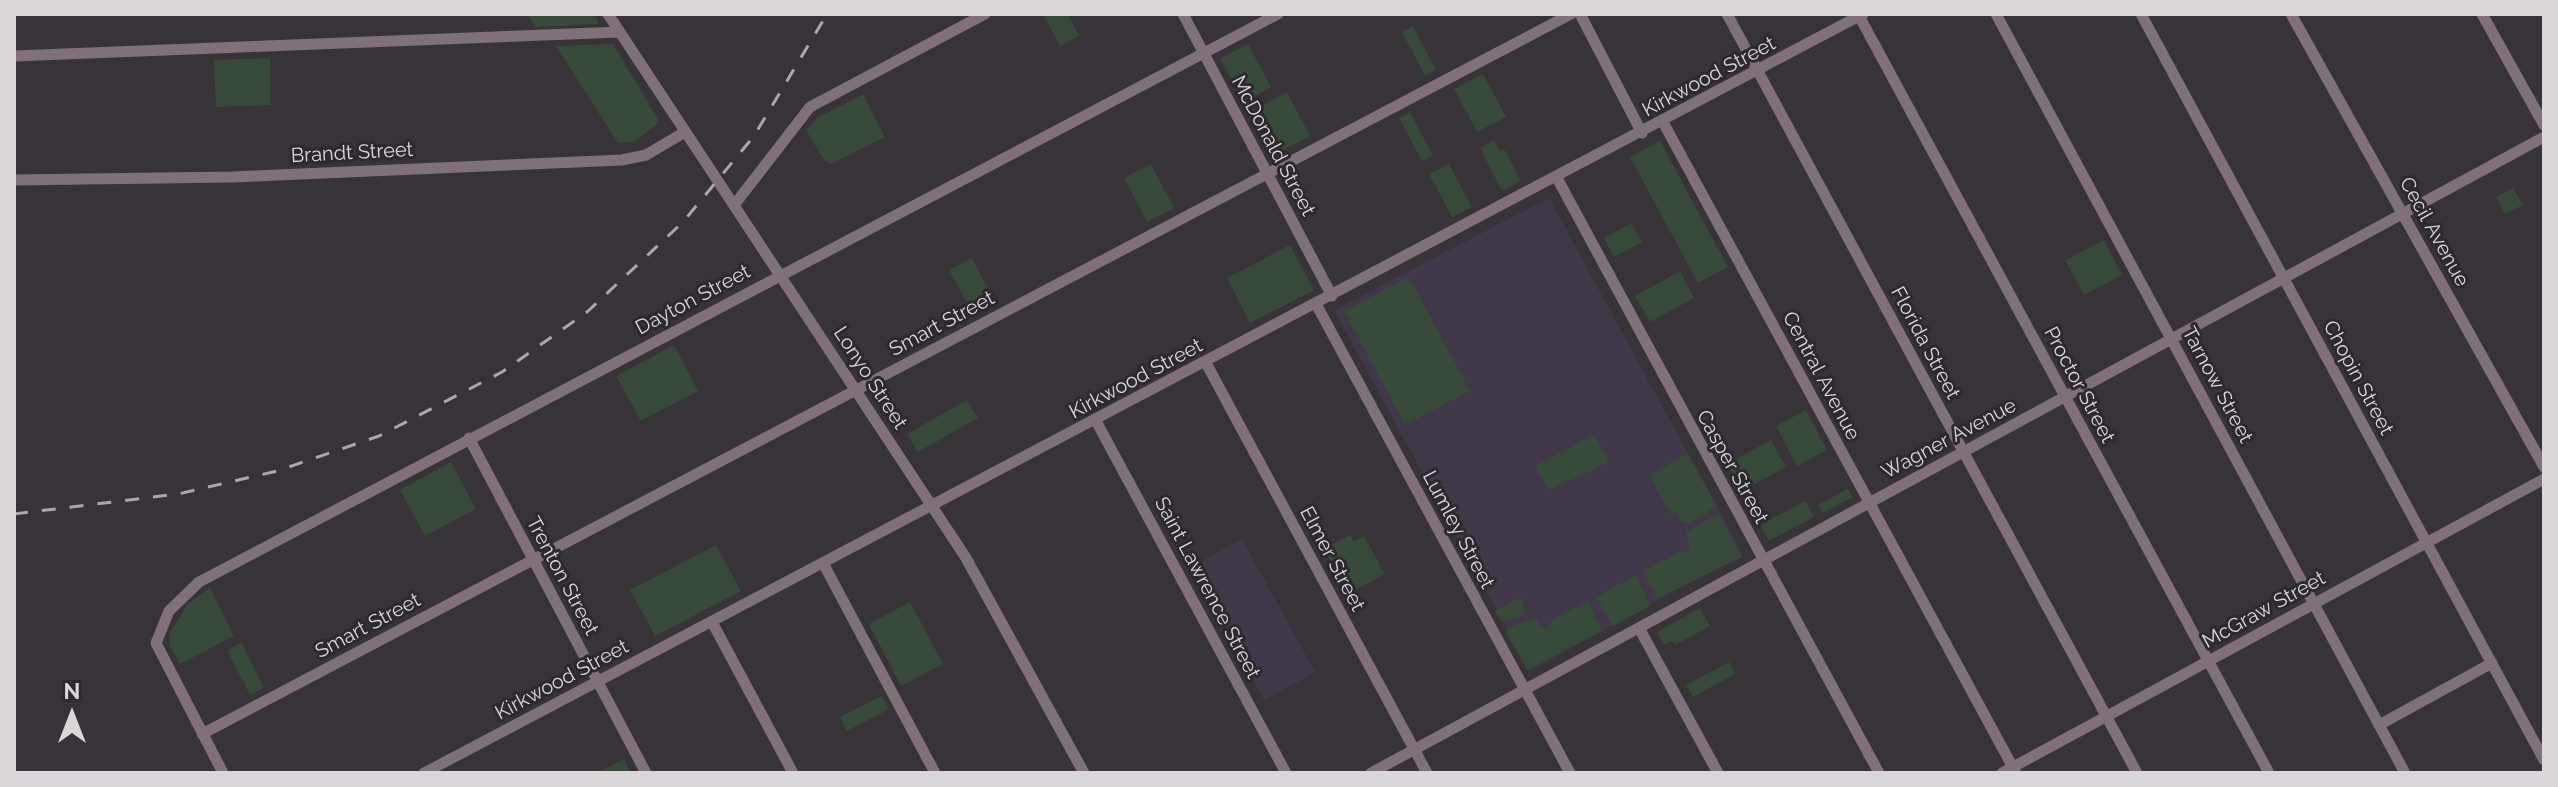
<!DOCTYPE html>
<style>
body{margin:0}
#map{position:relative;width:2558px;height:787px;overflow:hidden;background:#383338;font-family:Raleway,sans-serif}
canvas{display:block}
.frame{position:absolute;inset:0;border:16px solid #dad6da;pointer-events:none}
.north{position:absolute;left:32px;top:675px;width:80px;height:80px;-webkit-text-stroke:6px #2e292e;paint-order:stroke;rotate:0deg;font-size:22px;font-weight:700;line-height:32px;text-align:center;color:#dad6da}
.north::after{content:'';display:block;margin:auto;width:28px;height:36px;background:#dad6da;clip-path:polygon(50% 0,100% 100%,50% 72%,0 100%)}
</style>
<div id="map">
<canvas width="2558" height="787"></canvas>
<div class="frame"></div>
<div class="north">N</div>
</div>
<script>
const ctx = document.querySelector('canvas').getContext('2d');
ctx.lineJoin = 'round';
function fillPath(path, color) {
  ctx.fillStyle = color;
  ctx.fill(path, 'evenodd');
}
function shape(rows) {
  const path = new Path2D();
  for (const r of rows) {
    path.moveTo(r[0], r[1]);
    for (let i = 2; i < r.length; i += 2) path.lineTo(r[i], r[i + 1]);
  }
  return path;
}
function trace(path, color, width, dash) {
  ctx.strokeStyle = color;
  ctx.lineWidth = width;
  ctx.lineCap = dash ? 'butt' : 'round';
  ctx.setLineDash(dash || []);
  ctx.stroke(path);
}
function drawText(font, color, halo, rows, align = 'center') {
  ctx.font = font + ' Raleway,sans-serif';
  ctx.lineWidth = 6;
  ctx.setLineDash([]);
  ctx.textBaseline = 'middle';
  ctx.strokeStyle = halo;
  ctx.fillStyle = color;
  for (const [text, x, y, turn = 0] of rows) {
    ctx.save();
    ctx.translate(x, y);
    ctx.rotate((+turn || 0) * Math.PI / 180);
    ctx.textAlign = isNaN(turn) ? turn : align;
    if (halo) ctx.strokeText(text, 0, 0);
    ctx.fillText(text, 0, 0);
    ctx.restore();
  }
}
const education = shape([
 [1549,198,1742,553,1530,671,1334,310],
 [1242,539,1315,672,1264,700,1191,567]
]);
const green = shape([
 [527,14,593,14,599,24,536,27],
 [1043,14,1068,14,1079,36,1060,46],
 [1413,26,1436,70,1425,76,1402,32],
 [613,44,658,119,656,125,634,142,618,143,556,46],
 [1248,44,1271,87,1243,102,1220,58],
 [270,58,271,105,216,107,214,60],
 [1483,74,1506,117,1477,132,1454,89],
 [1287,92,1310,136,1271,156,1248,113],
 [863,94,885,137,831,164,824,160,806,130,817,118],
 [1410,112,1433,156,1422,161,1399,118],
 [1494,140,1500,151,1504,149,1521,181,1502,191,1480,148],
 [1660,141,1728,267,1698,283,1630,157],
 [1151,164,1174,208,1147,222,1124,178],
 [1449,164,1472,207,1452,217,1429,174],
 [2513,188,2523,205,2505,214,2496,197],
 [1631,223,1642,242,1614,257,1604,238],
 [2104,240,2122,275,2084,295,2065,260],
 [1290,245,1314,290,1250,323,1227,278],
 [972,258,995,302,973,314,949,270],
 [1680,271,1694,298,1650,322,1635,296],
 [1409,277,1470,391,1405,425,1344,311],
 [674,345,698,391,641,421,616,376],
 [967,400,978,418,918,452,907,434],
 [1806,410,1827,450,1797,466,1776,426],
 [1594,434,1609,462,1549,490,1535,466],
 [1771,440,1786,467,1742,491,1727,464],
 [1688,454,1717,506,1689,524,1681,521,1676,512,1670,514,1649,475],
 [451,462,476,509,425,536,400,490],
 [1848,489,1853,497,1823,513,1818,505],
 [1805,501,1814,517,1769,541,1760,525],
 [1719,514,1742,557,1657,599,1643,571,1681,551,1691,554,1686,532],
 [1350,535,1354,541,1364,536,1385,574,1348,594,1324,549],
 [716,545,741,591,655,636,630,590],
 [1636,575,1650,606,1613,626,1596,597],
 [210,588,234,636,180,664,169,645,170,633,187,605],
 [1521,597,1526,614,1502,623,1495,611],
 [1588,601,1602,631,1527,670,1506,632,1509,628,1536,617,1543,629,1552,624,1550,621],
 [910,602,943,664,901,686,869,624],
 [1700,608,1710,626,1675,645,1672,641,1664,645,1657,632],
 [241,642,264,688,250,695,227,650],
 [1729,662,1735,674,1693,697,1686,685],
 [882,696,889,709,847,731,840,717],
 [624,759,631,773,597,773]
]);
const minor = shape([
 [608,14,966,558,1084,773],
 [1183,14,1332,296],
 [1580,14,1642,133],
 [1727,14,2137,773],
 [1858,14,2269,773],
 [1996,14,2405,773],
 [2141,14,2544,760],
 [2291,14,2544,467],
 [2482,14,2544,125],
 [14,56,620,32],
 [1663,122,2016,773],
 [1557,178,1879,773],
 [14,180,232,177,622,160,646,155,685,132],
 [735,204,810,107,985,14],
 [1316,304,1570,773],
 [1206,363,1427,773],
 [1096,421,1286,773],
 [469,438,646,773],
 [823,563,935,773],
 [712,622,793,773],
 [1639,628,1718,773],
 [2379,725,2492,663],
 [202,734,1571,14],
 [223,773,156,643,169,611,199,582,1278,14],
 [424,773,1863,14],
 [1371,773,2544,137],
 [2002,773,2544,479]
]);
const rail = shape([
 [14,514,178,494,277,471,379,436,502,372,587,312,683,222,754,136,827,14]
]);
const streetNames = [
 ["Kirkwood Street",1709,77,-28],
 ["McDonald Street",1273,146,62],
 ["Brandt Street",352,153,-3],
 ["Cecil Avenue",2434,232,61],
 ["Dayton Street",693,300,-28],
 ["Smart Street",942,324,-28],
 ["Florida Street",1925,343,62],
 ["Central Avenue",1821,376,62],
 ["Lonyo Street",870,378,57],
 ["Chopin Street",2358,378,62],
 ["Kirkwood Street",1136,379,-28],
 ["Proctor Street",2079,385,62],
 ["Tarnow Street",2217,385,62],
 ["Wagner Avenue",1949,439,-28],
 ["Casper Street",1732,467,61],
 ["Lumley Street",1458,530,62],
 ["Elmer Street",1332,559,62],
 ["Trenton Street",562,576,62],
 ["Saint Lawrence Street",1207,588,62],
 ["McGraw Street",2264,610,-29],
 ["Smart Street",368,626,-28],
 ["Kirkwood Street",562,680,-28]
];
fillPath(education, '#413949');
fillPath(green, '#384a39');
trace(minor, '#807079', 11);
trace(rail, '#aba7ab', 3, [14, 14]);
drawText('20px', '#dad6da', '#2e292e', streetNames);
</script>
